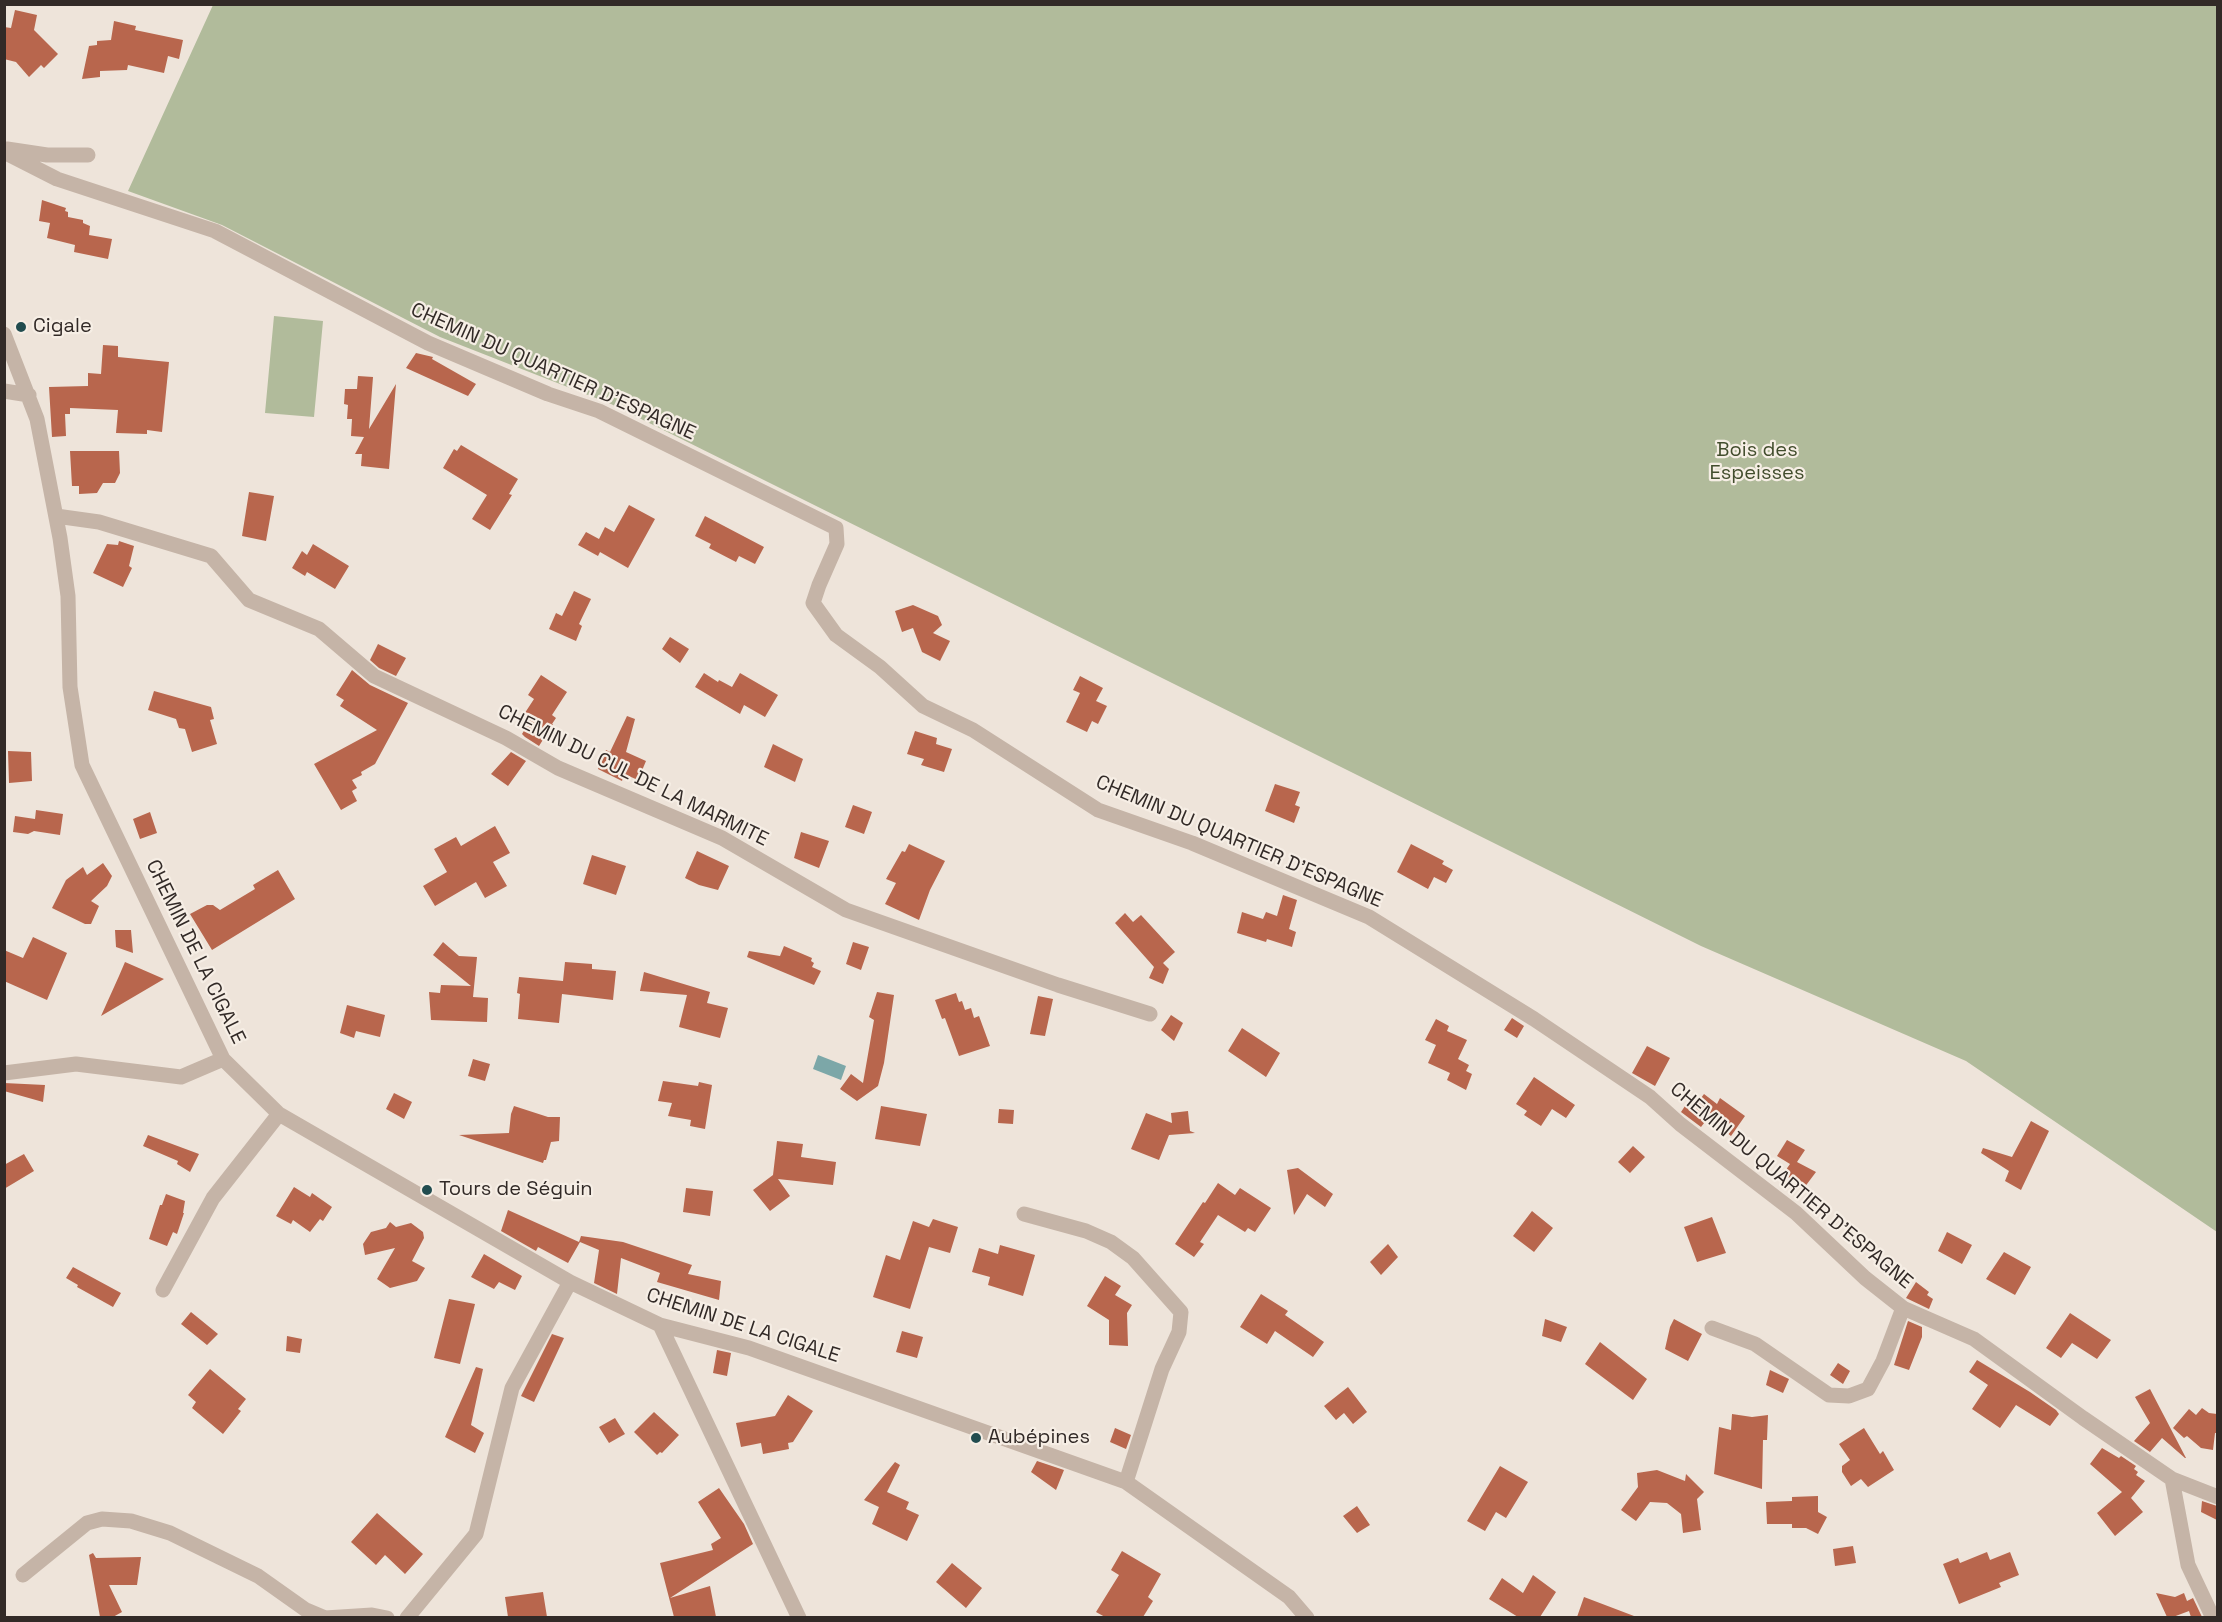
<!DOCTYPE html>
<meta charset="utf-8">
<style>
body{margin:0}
#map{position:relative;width:2222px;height:1622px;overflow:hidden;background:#eee4da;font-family:"Space Grotesk",sans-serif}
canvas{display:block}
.frame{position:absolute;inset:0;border:6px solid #322a27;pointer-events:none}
</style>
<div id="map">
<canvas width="2222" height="1622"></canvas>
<div class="frame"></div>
</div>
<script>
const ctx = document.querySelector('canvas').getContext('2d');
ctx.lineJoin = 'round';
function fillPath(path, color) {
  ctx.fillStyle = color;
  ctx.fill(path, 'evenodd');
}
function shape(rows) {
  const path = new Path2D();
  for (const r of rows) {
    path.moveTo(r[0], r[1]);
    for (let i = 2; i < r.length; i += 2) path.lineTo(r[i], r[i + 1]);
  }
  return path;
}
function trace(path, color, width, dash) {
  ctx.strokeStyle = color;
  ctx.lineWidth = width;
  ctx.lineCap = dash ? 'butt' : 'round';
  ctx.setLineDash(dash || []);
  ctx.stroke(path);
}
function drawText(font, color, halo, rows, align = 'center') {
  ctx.font = font + ' "Space Grotesk",sans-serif';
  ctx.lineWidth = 4.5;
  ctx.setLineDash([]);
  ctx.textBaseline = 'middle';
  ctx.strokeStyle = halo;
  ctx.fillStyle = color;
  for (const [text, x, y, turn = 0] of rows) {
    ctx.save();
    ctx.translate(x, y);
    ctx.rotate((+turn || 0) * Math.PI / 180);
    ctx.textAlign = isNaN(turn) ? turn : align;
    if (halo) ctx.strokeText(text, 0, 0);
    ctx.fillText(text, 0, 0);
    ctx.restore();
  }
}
const green = shape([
 [213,5,2217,5,2217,1232,1966,1061,1701,946,611,404,440,337,222,225,128,191],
 [274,316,323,321,314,417,265,413]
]);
const water = shape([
 [818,1055,846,1066,841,1080,813,1069]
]);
const building = shape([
 [15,10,37,15,34,30,58,54,44,68,41,65,29,77,16,62,4,59,4,27,11,28],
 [114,21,136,26,135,30,183,40,179,59,168,56,164,73,128,65,127,70,100,71,100,77,82,79,89,46,97,45,97,41,111,40],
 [42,200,66,208,65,211,68,212,68,217,83,220,83,223,90,226,89,235,112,239,108,259,74,252,75,245,47,238,50,223,39,221],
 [103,345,118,346,118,357,169,362,162,432,147,430,147,434,116,433,118,410,70,408,70,414,65,414,66,436,52,437,49,387,88,386,88,373,101,374],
 [416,353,433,357,432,359,476,384,468,396,406,368],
 [358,376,373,377,369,429,396,384,389,469,361,466,362,454,355,454,364,437,351,436,352,419,347,419,348,405,344,404,345,389,357,389],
 [461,445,518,479,509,494,512,495,490,530,472,519,487,495,443,468,454,449,457,451],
 [70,451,119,451,120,473,115,483,103,483,97,493,79,494,79,486,72,486],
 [249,492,274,496,266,541,242,536],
 [629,505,655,519,628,568,600,552,598,556,578,545,586,532,599,539,605,527,614,532],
 [705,516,764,547,755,564,739,556,736,562,709,548,711,544,695,536],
 [119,541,134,546,129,566,132,568,123,587,93,573,107,544,118,545],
 [313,544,349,566,335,589,307,572,305,576,292,568,302,551,307,555],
 [574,591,591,599,579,624,582,626,576,641,549,629,556,613,562,616],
 [913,605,938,616,942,625,933,633,950,641,940,661,922,652,913,628,902,632,895,611],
 [670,637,689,649,680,663,662,649],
 [378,644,406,658,396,676,379,668,370,660],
 [352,670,370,685,408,703,375,764,361,772,362,775,352,780,357,788,352,791,357,801,341,810,314,764,377,730,340,706,344,700,336,695],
 [704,673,718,682,719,680,732,687,740,673,778,695,765,717,744,705,740,714,695,687],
 [541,675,567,692,552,715,556,718,552,724,553,724,539,746,525,737,522,734,525,729,517,725,534,699,528,695],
 [1080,676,1103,688,1096,701,1107,706,1098,724,1092,721,1087,732,1066,722,1080,693,1073,690],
 [154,691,211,707,214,719,210,720,217,744,192,752,185,729,179,728,176,719,148,710],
 [627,716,635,719,626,752,646,761,638,780,624,774,622,781,598,769,606,750,610,752],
 [915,731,937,738,936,744,952,749,944,772,921,765,924,759,907,754],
 [773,744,803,759,795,782,764,767],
 [8,751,31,752,32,781,9,783],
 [511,752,526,761,508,786,491,774],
 [1275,784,1300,792,1295,805,1300,807,1294,823,1265,811],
 [853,805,872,812,864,834,845,827],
 [36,810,63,814,60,835,34,831,28,834,13,832,15,816,35,819],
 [150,812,157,833,140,839,133,819],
 [495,826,510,853,493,862,507,886,485,898,476,882,435,906,423,886,447,872,434,849,456,837,461,846],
 [801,832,829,841,819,868,794,858],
 [909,844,945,861,930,890,919,920,885,904,896,883,886,879,902,851,905,852],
 [1411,844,1444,861,1442,864,1453,870,1446,883,1434,877,1428,889,1397,872],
 [697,851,729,866,718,890,699,885,685,878],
 [592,855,626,866,616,895,583,884],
 [103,863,112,876,107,886,91,901,99,906,91,924,85,924,52,908,66,880,83,867,87,875],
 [278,870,295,899,212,950,190,914,207,905,213,905,220,910,255,889,253,885],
 [1283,895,1297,900,1289,929,1296,932,1292,947,1267,939,1266,942,1237,933,1242,912,1263,919,1266,912,1277,916],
 [1125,913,1133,922,1141,915,1175,952,1163,963,1169,969,1163,984,1149,978,1154,967,1115,923],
 [115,930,131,930,133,953,116,947],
 [33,937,67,953,47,1000,4,981,4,950,23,958],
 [443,942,459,956,477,957,473,997,488,998,487,1022,431,1020,429,992,440,993,441,985,471,986,433,955],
 [853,942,869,947,861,970,846,964],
 [784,946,812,958,811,961,814,963,812,967,821,971,814,985,747,957,749,951,780,956],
 [125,962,164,979,101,1016,119,976],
 [565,962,592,964,592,969,616,971,613,1000,562,994,559,1023,518,1019,520,994,517,993,519,977,563,981],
 [644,972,710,992,707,1003,728,1008,720,1038,679,1027,687,995,640,991],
 [877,992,894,995,884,1063,878,1086,857,1101,840,1089,851,1074,863,1083,874,1020,869,1017],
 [956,993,959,1002,962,1001,965,1010,971,1008,974,1018,979,1016,990,1046,959,1056,945,1018,942,1019,935,1000],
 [1038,996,1053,999,1045,1036,1030,1034],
 [347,1005,385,1015,380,1037,356,1031,354,1038,340,1033],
 [1171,1015,1183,1023,1174,1041,1161,1030],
 [1512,1018,1524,1026,1517,1038,1504,1030],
 [1436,1019,1449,1026,1447,1031,1467,1040,1458,1059,1469,1065,1466,1071,1472,1074,1466,1090,1447,1080,1450,1073,1428,1063,1436,1045,1425,1040],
 [1242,1028,1280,1053,1266,1077,1228,1051],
 [1647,1046,1670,1058,1655,1086,1632,1073],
 [473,1059,490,1064,485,1081,468,1076],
 [1534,1077,1575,1105,1566,1118,1552,1109,1541,1126,1524,1115,1527,1111,1516,1104],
 [663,1081,698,1086,699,1082,712,1085,705,1129,690,1126,691,1120,668,1116,672,1103,658,1101],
 [4,1083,45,1085,43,1102,4,1091],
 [394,1093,412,1102,404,1119,386,1109],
 [1704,1094,1717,1104,1720,1098,1745,1116,1731,1136,1708,1118,1701,1127,1681,1112,1691,1097,1698,1102],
 [514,1106,548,1117,560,1117,559,1141,551,1142,546,1160,544,1160,543,1163,459,1135,509,1133,511,1114],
 [881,1106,927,1114,920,1146,875,1139],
 [999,1109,1014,1110,1013,1124,998,1123],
 [1188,1111,1190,1131,1195,1133,1169,1135,1159,1160,1131,1149,1146,1113,1172,1123,1171,1113],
 [2031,1121,2049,1131,2021,1190,2005,1181,2009,1171,1981,1153,1983,1148,2012,1157],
 [148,1135,199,1154,190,1172,177,1164,178,1161,143,1146],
 [1787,1140,1805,1150,1797,1162,1816,1172,1804,1188,1783,1174,1790,1164,1777,1156],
 [777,1141,803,1144,801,1157,836,1162,833,1185,778,1179,790,1196,770,1211,753,1190,773,1175],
 [1633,1146,1645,1157,1630,1173,1618,1162],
 [24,1154,34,1171,4,1189,4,1165],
 [1298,1168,1333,1194,1325,1207,1307,1194,1294,1215,1287,1170],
 [1218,1183,1235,1195,1240,1188,1271,1208,1255,1232,1248,1228,1245,1232,1218,1215,1200,1242,1204,1244,1194,1257,1175,1244,1203,1202,1205,1203],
 [294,1187,310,1197,312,1193,332,1207,323,1221,320,1219,310,1232,293,1220,291,1224,276,1216],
 [686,1188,713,1191,710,1216,683,1212],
 [166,1194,185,1201,183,1213,184,1213,177,1234,173,1232,167,1246,149,1239,160,1205,162,1205],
 [508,1210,579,1242,581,1236,623,1242,692,1265,688,1274,721,1281,719,1300,657,1282,660,1273,621,1258,617,1294,594,1283,599,1250,580,1242,568,1263,538,1247,536,1251,501,1231],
 [1532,1211,1553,1228,1534,1252,1513,1236],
 [1712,1217,1726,1253,1697,1262,1684,1227],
 [933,1219,958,1227,950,1253,929,1247,910,1309,873,1297,886,1255,900,1260,913,1221,929,1227],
 [390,1222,396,1227,411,1223,423,1232,424,1238,412,1261,425,1268,417,1281,390,1288,377,1279,395,1248,365,1255,363,1244,371,1232,386,1228],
 [1947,1232,1972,1245,1962,1264,1938,1251],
 [1388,1244,1398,1257,1381,1275,1370,1262],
 [1000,1245,1035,1255,1023,1296,988,1285,990,1277,972,1272,979,1248,998,1254],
 [2004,1252,2031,1267,2015,1295,1986,1279],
 [484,1254,522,1276,515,1290,499,1282,494,1289,471,1277],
 [73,1267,121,1293,113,1307,77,1287,78,1285,66,1278],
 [1105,1276,1121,1286,1115,1295,1132,1305,1127,1313,1128,1346,1109,1345,1109,1320,1087,1306],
 [1916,1282,1929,1292,1927,1295,1933,1299,1929,1309,1906,1298],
 [1261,1294,1288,1311,1285,1315,1324,1342,1313,1357,1275,1331,1267,1344,1240,1327],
 [449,1299,475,1304,460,1364,434,1358],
 [191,1312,218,1334,207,1345,181,1324],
 [2070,1313,2111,1340,2097,1359,2072,1343,2061,1358,2046,1348],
 [1545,1319,1567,1327,1561,1342,1542,1336],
 [1674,1319,1702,1334,1688,1361,1665,1349,1670,1327],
 [1908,1321,1922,1327,1922,1337,1909,1370,1894,1365],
 [902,1331,923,1337,917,1358,896,1352],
 [552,1334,564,1338,534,1402,521,1396],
 [287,1336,302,1339,300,1353,286,1351],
 [1600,1342,1647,1379,1633,1400,1585,1364],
 [717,1350,731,1353,727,1376,713,1373],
 [1977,1360,2030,1392,2056,1410,2059,1414,2050,1426,2016,1405,2000,1428,1972,1409,1988,1385,1969,1372],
 [1838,1363,1850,1371,1843,1384,1830,1375],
 [476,1367,483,1369,471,1425,484,1433,475,1453,445,1437],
 [210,1369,246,1399,238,1409,241,1411,223,1434,192,1408,196,1402,188,1395],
 [1770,1370,1789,1379,1783,1393,1766,1385],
 [1348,1387,1367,1412,1353,1424,1344,1413,1336,1420,1324,1406],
 [2150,1389,2186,1458,2185,1458,2162,1438,2150,1452,2134,1441,2150,1423,2135,1397],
 [788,1395,813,1411,793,1442,788,1443,789,1449,763,1454,761,1443,741,1447,736,1423,775,1416],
 [2202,1408,2209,1413,2217,1414,2217,1433,2215,1433,2213,1450,2201,1448,2187,1436,2184,1438,2173,1428,2189,1409,2196,1415],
 [654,1412,679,1435,662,1453,660,1452,657,1455,634,1432],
 [1732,1414,1752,1417,1768,1415,1767,1440,1763,1440,1762,1489,1714,1474,1719,1427,1731,1430],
 [615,1418,625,1434,609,1443,599,1427],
 [1115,1428,1131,1435,1126,1449,1110,1442],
 [1864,1428,1880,1454,1883,1451,1894,1470,1868,1487,1861,1479,1851,1486,1842,1472,1842,1466,1850,1460,1839,1444],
 [2102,1448,2119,1458,2121,1456,2136,1466,2134,1469,2138,1472,2136,1475,2145,1481,2131,1498,2143,1512,2115,1536,2097,1513,2122,1492,2090,1464],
 [1037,1461,1064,1470,1056,1490,1031,1472],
 [895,1462,900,1465,887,1492,909,1502,906,1509,919,1515,907,1541,872,1524,879,1507,864,1500],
 [1500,1466,1528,1482,1506,1518,1496,1512,1485,1531,1467,1521],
 [1657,1470,1685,1481,1686,1474,1704,1492,1697,1499,1701,1530,1683,1533,1681,1514,1667,1503,1650,1502,1636,1521,1621,1510,1638,1487,1637,1473],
 [719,1488,744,1524,753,1544,670,1598,710,1586,716,1617,674,1617,660,1563,713,1550,711,1544,721,1538,698,1502],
 [1818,1496,1818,1512,1827,1517,1818,1534,1806,1528,1792,1528,1792,1524,1767,1524,1766,1502,1792,1501,1792,1497],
 [2202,1501,2217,1506,2217,1520,2201,1512],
 [1357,1506,1370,1525,1357,1533,1343,1516],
 [377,1513,423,1554,405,1574,385,1555,376,1565,351,1542],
 [1853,1546,1856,1563,1835,1566,1833,1549],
 [1122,1551,1161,1574,1148,1597,1153,1601,1143,1617,1105,1617,1096,1612,1119,1575,1111,1570],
 [1987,1552,1990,1560,2010,1552,2019,1575,1999,1583,2001,1587,1959,1604,1943,1564,1958,1558,1960,1563],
 [93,1553,96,1558,141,1557,137,1585,109,1585,122,1612,113,1617,100,1617,89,1555],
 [952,1563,982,1588,966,1608,936,1582],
 [1533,1575,1556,1592,1540,1617,1518,1617,1489,1599,1502,1578,1523,1593],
 [543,1592,547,1617,508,1617,505,1597],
 [2156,1593,2175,1597,2184,1593,2187,1601,2193,1598,2202,1617,2191,1617,2189,1611,2173,1617,2167,1617],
 [1584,1597,1634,1616,1634,1617,1577,1617]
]);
const minor = shape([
 [7,149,47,155,88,155],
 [4,152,57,179,215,231,428,343,548,394,599,411,836,528,837,544,819,585,813,603,836,635,880,667,923,706,973,730,1098,810,1192,843,1369,917,1534,1019,1650,1097,1680,1124,1796,1213,1865,1278,1903,1308,1974,1339,2083,1418,2172,1479,2218,1497],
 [4,334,37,419,60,538,68,596,70,687,82,765,223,1059,279,1114,570,1282,660,1325,749,1348,1126,1482,1289,1597,1307,1618],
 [4,391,29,395],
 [56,516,99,522,211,556,249,600,319,629,374,676,506,738,558,768,722,838,846,910,1058,985,1150,1014],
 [4,1073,76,1064,181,1077,223,1059],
 [1024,1214,1086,1231,1111,1242,1133,1258,1181,1312,1179,1332,1162,1369,1126,1482],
 [163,1290,213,1198,279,1114],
 [660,1325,799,1618],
 [1712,1328,1755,1344,1829,1395,1849,1396,1868,1389,1883,1361,1903,1308],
 [2172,1479,2188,1565,2213,1618],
 [23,1575,87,1523,102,1519,131,1521,170,1533,258,1576,306,1610,325,1618],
 [325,1618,372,1615,387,1618],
 [407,1618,476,1534,512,1388,570,1282]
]);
const markers = [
 [21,327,6,"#214c4f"],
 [427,1190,6,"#214c4f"],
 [976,1438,6,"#214c4f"]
];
const poiNames = [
 ["Cigale",33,327],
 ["Tours de Séguin",439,1190],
 ["Aubépines",988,1438]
];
const streetNames = [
 ["CHEMIN DU QUARTIER D'ESPAGNE",553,372,24],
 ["CHEMIN DU CUL DE LA MARMITE",633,776,26],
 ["CHEMIN DU QUARTIER D'ESPAGNE",1239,842,23],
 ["CHEMIN DE LA CIGALE",195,952,64],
 ["CHEMIN DU QUARTIER D'ESPAGNE",1791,1186,40],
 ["CHEMIN DE LA CIGALE",743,1326,18]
];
const parkNames = [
 ["Bois des",1757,451],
 ["Espeisses",1757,474]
];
fillPath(green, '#b1bb9b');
fillPath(water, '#7ca7a8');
fillPath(building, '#b8664d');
trace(minor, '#c5b4a7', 15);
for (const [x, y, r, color] of markers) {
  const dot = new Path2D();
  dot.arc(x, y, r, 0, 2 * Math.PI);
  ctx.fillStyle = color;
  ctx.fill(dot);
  trace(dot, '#f6eee5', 2);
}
drawText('20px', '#322a27', '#f6eee5', poiNames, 'left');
drawText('20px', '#322a27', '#f6eee5', streetNames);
drawText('20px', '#424d2d', '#f6eee5', parkNames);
</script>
